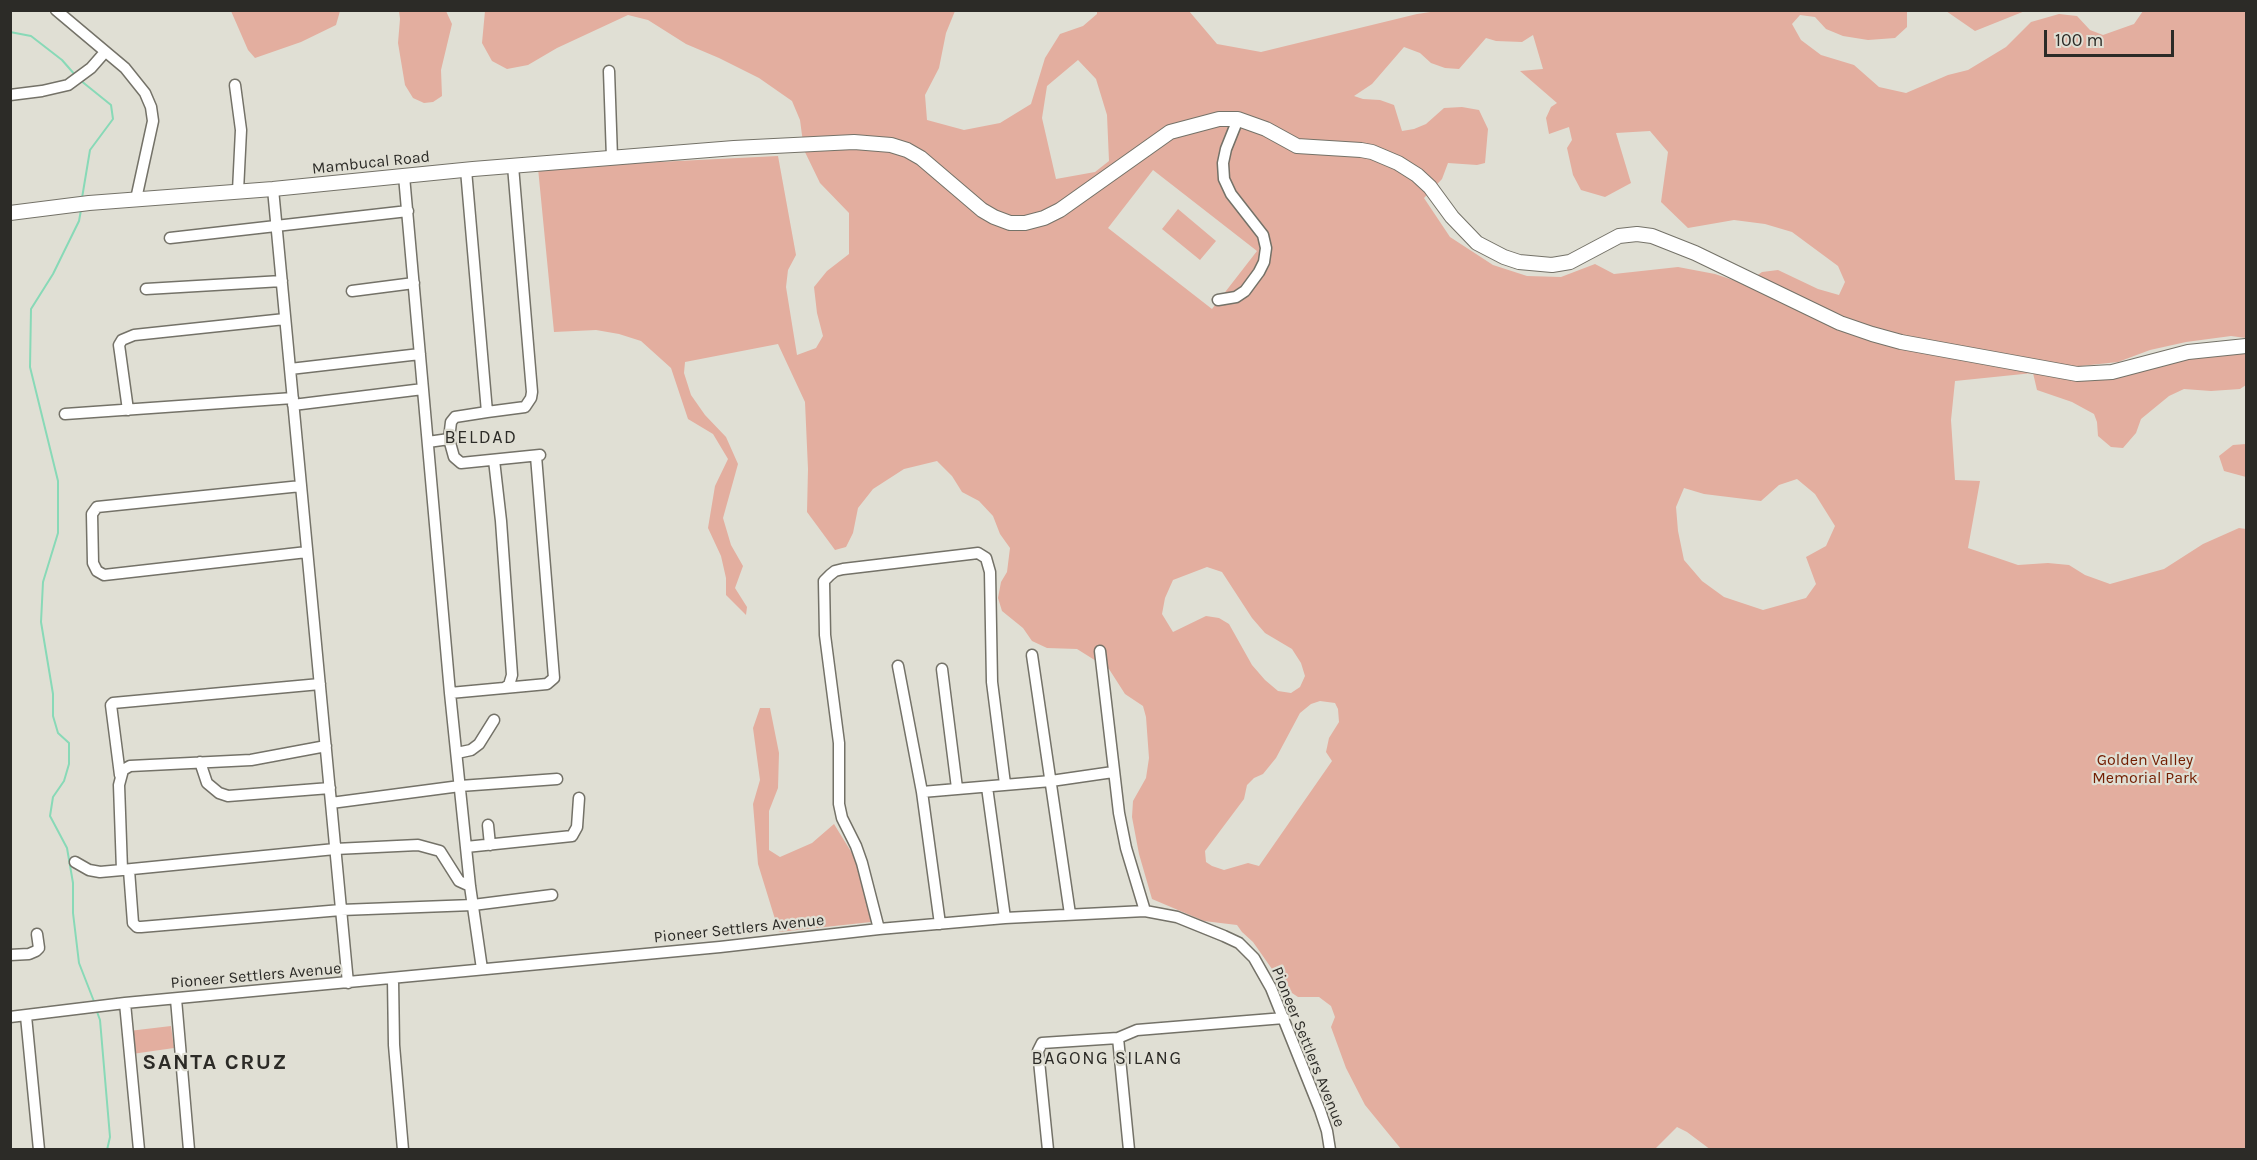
<!DOCTYPE html>
<style>
body{margin:0}
#map{position:relative;width:2257px;height:1160px;overflow:hidden;background:#e0dfd4;font-family:Karla,sans-serif}
canvas{display:block}
.frame{position:absolute;inset:0;border:12px solid #2c2b27;pointer-events:none}
.scale{position:absolute;left:2044px;top:30px;width:130px;height:27px;box-sizing:border-box;border:3px solid #2c2b27;border-top:0;padding-left:8px;font-size:18px;line-height:21px;white-space:nowrap;color:#2c2b27;-webkit-text-stroke:4px #e0dfd4;paint-order:stroke}
</style>
<div id="map">
<canvas width="2257" height="1160"></canvas>
<div class="frame"></div>
<div class="scale">100 m</div>
</div>
<script>
const ctx = document.querySelector('canvas').getContext('2d');
ctx.lineJoin = 'round';
function fillPath(path, color) {
  ctx.fillStyle = color;
  ctx.fill(path, 'evenodd');
}
function shape(rows) {
  const path = new Path2D();
  for (const r of rows) {
    path.moveTo(r[0], r[1]);
    for (let i = 2; i < r.length; i += 2) path.lineTo(r[i], r[i + 1]);
  }
  return path;
}
function trace(path, color, width, dash) {
  ctx.strokeStyle = color;
  ctx.lineWidth = width;
  ctx.lineCap = dash ? 'butt' : 'round';
  ctx.setLineDash(dash || []);
  ctx.stroke(path);
}
function drawText(font, color, halo, rows, align = 'center') {
  ctx.font = font + ' Karla,sans-serif';
  ctx.lineWidth = 4.5;
  ctx.setLineDash([]);
  ctx.textBaseline = 'middle';
  ctx.strokeStyle = halo;
  ctx.fillStyle = color;
  for (const [text, x, y, turn = 0] of rows) {
    ctx.save();
    ctx.translate(x, y);
    ctx.rotate((+turn || 0) * Math.PI / 180);
    ctx.textAlign = isNaN(turn) ? turn : align;
    if (halo) ctx.strokeText(text, 0, 0);
    ctx.fillText(text, 0, 0);
    ctx.restore();
  }
}
const green = shape([
 [1444,10,1907,11,1907,27,1895,38,1868,40,1843,36,1826,29,1815,17,1800,15,1792,24,1801,40,1821,55,1854,65,1879,87,1906,93,1948,75,1968,70,2006,47,2031,22,2059,14,2077,16,2090,30,2103,35,2134,24,2143,11,2246,11,2246,338,2231,336,2186,342,2150,350,2118,362,2053,369,2126,375,2176,360,2234,351,2246,353,2246,385,2240,389,2211,391,2184,389,2169,396,2141,419,2136,433,2123,448,2111,447,2098,436,2097,422,2094,414,2072,402,2037,390,2033,373,1955,381,1951,420,1955,480,1980,481,1968,548,2018,565,2048,563,2069,565,2085,575,2110,584,2164,569,2203,544,2239,528,2246,529,2246,1148,1711,1150,1687,1132,1677,1127,1655,1149,1401,1149,1365,1105,1346,1068,1331,1027,1335,1017,1331,1006,1319,997,1298,997,1286,989,1253,942,1242,932,1237,925,1204,921,1152,899,1139,854,1132,817,1133,801,1146,778,1149,758,1146,717,1143,706,1125,694,1109,669,1077,649,1047,648,1032,641,1023,628,1002,611,998,598,1001,582,1007,572,1010,548,1000,534,993,516,979,501,962,492,952,476,937,461,904,469,873,489,858,508,853,533,846,547,835,550,807,512,808,469,805,402,778,344,685,362,684,373,691,395,705,415,726,437,738,464,723,518,731,545,743,566,735,588,747,607,746,615,726,595,726,578,721,556,708,528,715,486,728,459,713,434,688,419,671,368,641,341,619,334,596,330,554,332,538,168,778,156,796,255,788,270,786,287,797,355,816,348,823,336,817,313,814,287,827,271,849,254,849,213,820,183,804,150,800,120,792,101,759,78,719,58,686,44,648,20,628,15,557,48,528,65,507,69,492,61,482,43,485,11,955,11,946,33,939,68,925,95,927,120,964,130,1000,123,1031,104,1045,58,1060,34,1083,26,1097,14,1097,11,1189,11,1217,44,1261,52,1417,14],
 [1533,35,1543,69,1520,71,1557,103,1551,107,1546,118,1549,134,1569,127,1572,140,1567,148,1573,175,1581,190,1605,197,1631,183,1616,133,1650,131,1668,152,1661,202,1688,228,1734,220,1765,224,1792,232,1838,266,1845,282,1839,295,1818,289,1778,270,1762,272,1745,284,1715,274,1678,267,1614,274,1595,264,1561,277,1527,276,1493,265,1450,237,1424,198,1442,179,1448,163,1477,165,1485,163,1488,129,1479,110,1462,107,1444,108,1426,124,1414,129,1402,131,1394,105,1380,100,1363,99,1354,96,1372,84,1404,47,1420,53,1431,63,1445,68,1459,69,1486,38,1496,41,1522,42],
 [1078,60,1096,79,1107,115,1109,161,1095,172,1056,179,1042,118,1047,86],
 [1153,170,1257,251,1212,309,1108,228],
 [1797,479,1815,494,1835,526,1826,546,1806,557,1816,584,1806,598,1763,610,1724,597,1702,581,1684,560,1678,531,1676,507,1684,488,1704,494,1761,501,1779,485],
 [1207,567,1222,572,1252,618,1265,633,1292,649,1301,663,1305,676,1300,687,1291,693,1278,691,1265,680,1252,665,1229,624,1219,618,1206,616,1173,632,1162,614,1165,598,1173,580],
 [1320,701,1335,703,1338,709,1339,722,1329,738,1326,752,1332,761,1259,866,1248,863,1224,870,1212,866,1206,862,1205,851,1244,799,1247,785,1254,778,1263,774,1276,758,1300,713,1311,704],
 [231,11,340,11,336,25,301,42,255,58,248,50],
 [399,11,446,11,452,24,441,70,442,96,433,102,424,103,413,98,405,85,398,43,400,19],
 [1946,11,2025,11,1975,31],
 [1178,209,1216,241,1200,260,1162,229],
 [2246,444,2246,477,2224,471,2219,456,2233,445],
 [760,708,770,708,779,753,778,788,769,811,769,850,780,857,812,843,834,824,855,858,871,922,779,932,758,864,753,804,760,780,753,728],
 [171,1026,174,1048,132,1054,129,1031]
]);
const stream = shape([
 [10,32,31,36,62,60,76,76],
 [80,80,111,105,113,119,90,150,82,198],
 [81,210,79,221,53,274,31,309,30,367,58,481,58,533,43,582,41,622,53,694,53,716,58,733,69,743,69,764,64,781,53,797,50,816,67,848,73,883,73,913,79,963,95,1004],
 [96,1009,100,1020,110,1137,107,1150]
]);
const minor = shape([
 [56,10,125,68,145,93,151,107,153,121,136,199],
 [609,71,612,158],
 [235,85,241,130,238,191],
 [10,95,42,91,68,85,91,68,105,52],
 [404,176,450,693,470,886,482,969],
 [273,189,348,983],
 [170,238,408,211],
 [146,289,282,281],
 [352,291,414,283],
 [1218,300,1236,297,1245,291,1259,272,1264,262,1266,248,1263,235,1231,194,1224,179,1223,163,1226,149,1238,119],
 [290,369,420,354],
 [293,405,423,389],
 [128,410,120,352,119,345,122,340,134,335,285,319],
 [487,412,525,407,531,398,532,392,513,166],
 [65,414,293,398],
 [449,439,454,457,461,463,540,455],
 [428,442,449,439,451,422,455,417,487,412,466,170],
 [301,486,97,507,92,514,93,563,97,571,104,575,307,552],
 [1100,651,1119,813,1126,848,1145,911],
 [1032,655,1070,914],
 [898,666,922,792,940,924],
 [942,669,957,788],
 [504,688,547,684,554,678,536,456],
 [450,693,504,688,509,685,512,675,501,521,494,460],
 [326,746,251,760,130,766,123,770,119,785,122,870,335,849,418,845,440,851,459,881,470,886],
 [457,753,471,750,479,744,494,720],
 [200,762,207,783,219,793,228,796,330,788],
 [120,775,111,705,113,703,320,684],
 [987,787,1005,918],
 [922,792,1051,781,1113,772],
 [331,803,460,786,557,779],
 [488,825,490,845],
 [466,847,572,836,577,827,579,798],
 [75,862,89,870,100,872,122,870],
 [129,870,133,923,137,927,141,927,341,910,473,905,552,895],
 [879,929,862,863,856,846,842,818,839,804,839,743,825,635,824,581,830,575,835,571,843,569,970,554,978,553,986,558,990,572,992,682,1005,784],
 [10,955,29,954,36,951,39,948,37,934],
 [393,979,394,1045,403,1150],
 [176,999,189,1150],
 [125,1003,139,1150],
 [26,1016,39,1150],
 [10,1017,125,1003,720,947,879,929,1005,918,1145,911,1177,917,1224,936,1239,943,1254,958,1271,988,1320,1110,1327,1131,1330,1150],
 [1118,1038,1129,1150],
 [1048,1150,1038,1051,1042,1043,1118,1038,1137,1030,1284,1018]
]);
const major = shape([
 [10,213,89,203,273,189,473,169,734,148,854,142,891,145,907,150,921,158,982,210,994,217,1010,223,1025,223,1044,218,1060,210,1170,132,1219,119,1238,119,1266,129,1297,146,1361,150,1372,152,1398,163,1417,175,1430,187,1452,217,1477,243,1504,257,1519,262,1552,265,1570,262,1619,236,1637,234,1652,236,1695,253,1840,323,1872,334,1901,342,2077,374,2112,372,2188,352,2246,346]
]);
const streetNames = [
 ["Mambucal Road",371,163,-6],
 ["Pioneer Settlers Avenue",739,929,-6],
 ["Pioneer Settlers Avenue",256,976,-5],
 ["Pioneer Settlers Avenue",1308,1047,68]
];
const parkNames = [
 ["Golden Valley",2145,760],
 ["Memorial Park",2145,778]
];
const neighbourhoodNames = [
 ["BELDAD",481,438],
 ["BAGONG SILANG",1107,1059]
];
const districtNames = [
 ["SANTA CRUZ",215,1063]
];
fillPath(green, '#e3ae9f');
trace(stream, '#88d9b7', 2);
trace(minor, '#747268', 13);
trace(major, '#747268', 16);
trace(minor, '#fff', 10);
trace(major, '#fff', 14);
drawText('16px', '#2c2b27', '#e0dfd4', streetNames);
drawText('16px', '#721d01', '#e0dfd4', parkNames);
ctx.letterSpacing = '1.5px';
drawText('18px', '#2c2b27', '#e0dfd4', neighbourhoodNames);
ctx.letterSpacing = '0px';
ctx.letterSpacing = '1.5px';
drawText('bold 22px', '#2c2b27', '#e0dfd4', districtNames);
ctx.letterSpacing = '0px';
</script>
